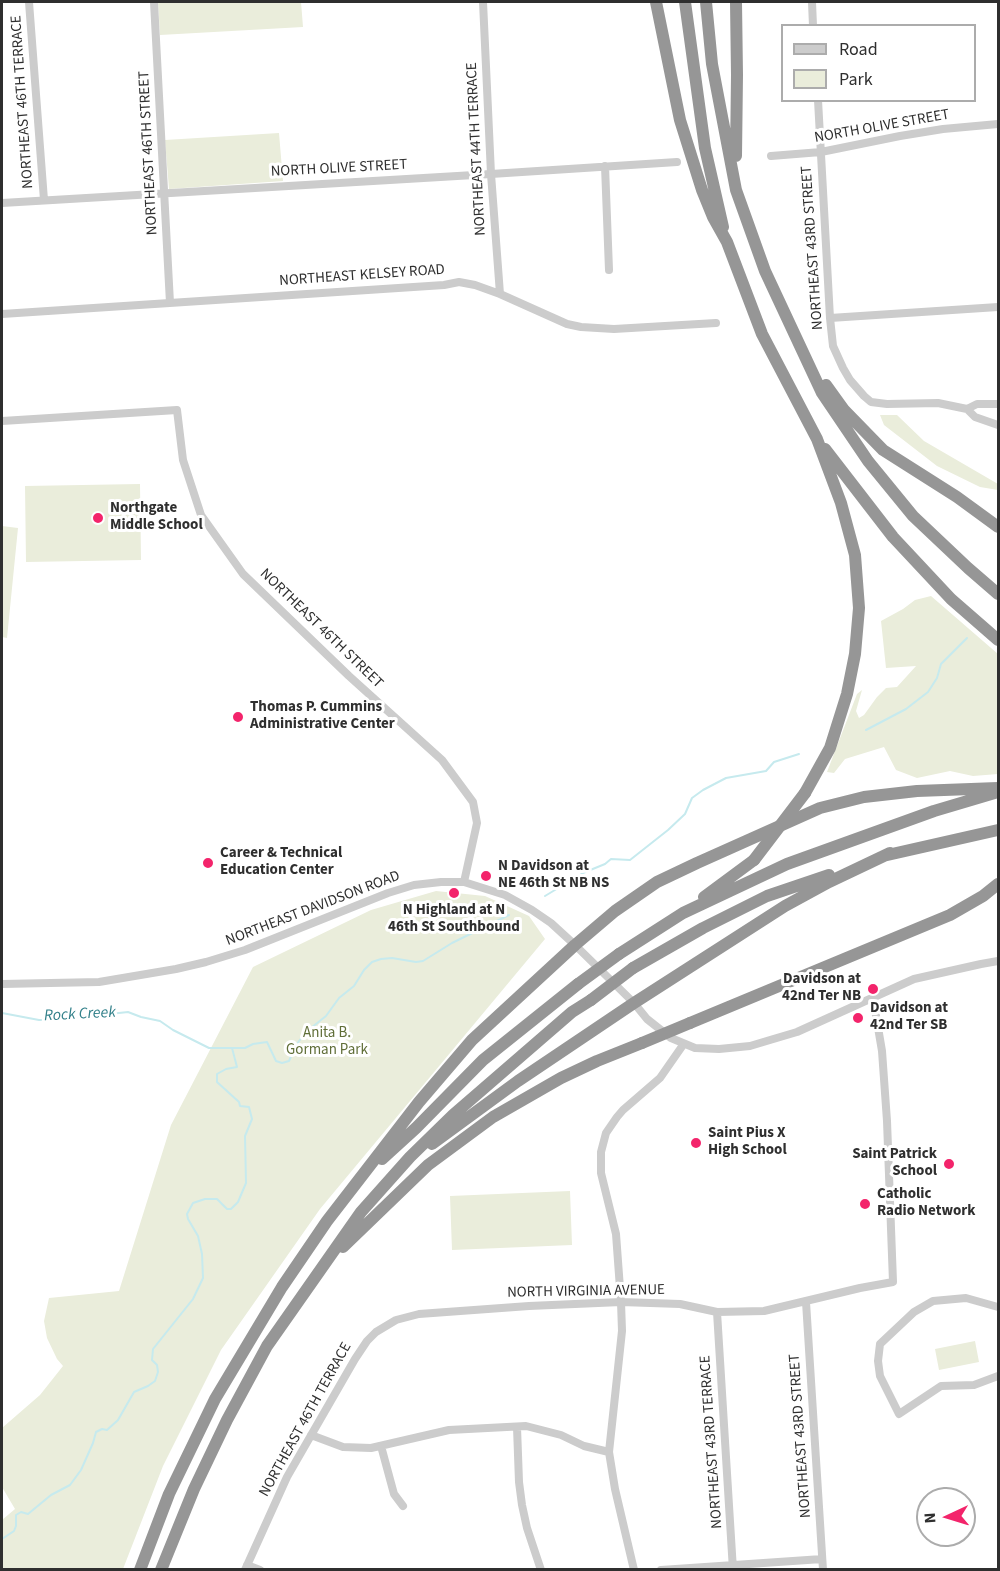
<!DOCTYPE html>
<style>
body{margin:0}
#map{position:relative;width:1000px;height:1571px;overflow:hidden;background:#fff;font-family:"Source Sans 3",sans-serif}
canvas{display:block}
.frame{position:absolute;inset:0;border:3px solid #2f2f2f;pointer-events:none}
.legend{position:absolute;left:781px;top:24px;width:195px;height:78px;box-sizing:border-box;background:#fff;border:2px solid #acacac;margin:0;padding:8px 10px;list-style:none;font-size:18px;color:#2f2f2f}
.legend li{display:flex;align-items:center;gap:12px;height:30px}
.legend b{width:30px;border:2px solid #acacac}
.north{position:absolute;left:916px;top:1487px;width:60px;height:60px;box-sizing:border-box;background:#fff;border:2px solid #acacac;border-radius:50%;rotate:266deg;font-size:16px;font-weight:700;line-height:24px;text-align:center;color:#2f2f2f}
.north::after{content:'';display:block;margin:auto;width:21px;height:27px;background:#f3246b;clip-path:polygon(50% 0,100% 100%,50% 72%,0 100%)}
</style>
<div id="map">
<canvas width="1000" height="1571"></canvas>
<div class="frame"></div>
<ul class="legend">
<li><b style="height:8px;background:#ccc"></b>Road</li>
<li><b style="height:16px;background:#eaeddb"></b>Park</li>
</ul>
<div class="north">N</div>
</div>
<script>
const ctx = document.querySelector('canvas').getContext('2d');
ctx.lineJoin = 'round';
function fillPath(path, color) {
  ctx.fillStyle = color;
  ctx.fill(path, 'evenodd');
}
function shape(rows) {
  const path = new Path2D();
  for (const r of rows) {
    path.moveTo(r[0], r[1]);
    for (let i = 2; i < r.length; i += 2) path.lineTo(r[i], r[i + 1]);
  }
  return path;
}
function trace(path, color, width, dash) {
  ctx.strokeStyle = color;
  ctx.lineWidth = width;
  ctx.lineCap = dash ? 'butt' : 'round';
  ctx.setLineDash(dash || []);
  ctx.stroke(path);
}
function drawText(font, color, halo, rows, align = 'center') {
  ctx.font = font + ' "Source Sans 3",sans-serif';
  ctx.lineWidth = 6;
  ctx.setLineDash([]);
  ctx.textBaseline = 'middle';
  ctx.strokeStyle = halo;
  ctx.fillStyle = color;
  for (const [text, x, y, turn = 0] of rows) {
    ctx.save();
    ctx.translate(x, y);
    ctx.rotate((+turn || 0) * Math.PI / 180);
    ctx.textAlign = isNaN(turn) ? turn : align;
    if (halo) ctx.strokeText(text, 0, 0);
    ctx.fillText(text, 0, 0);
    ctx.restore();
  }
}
const green = shape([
 [158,2,301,2,303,27,160,35],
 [279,133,283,181,169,189,165,140],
 [880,415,897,415,924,441,998,484,998,490,980,487,937,466,884,425],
 [140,484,141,560,26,562,25,486],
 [2,526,18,528,7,638,2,637],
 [931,596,998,654,998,774,973,776,950,771,917,778,896,770,884,747,845,759,834,773,827,772,857,694,862,690,856,711,859,718,864,715,877,697,886,688,897,687,916,666,886,668,881,621,903,609,915,600],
 [436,891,485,896,529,916,545,939,320,1209,221,1350,163,1466,123,1569,2,1569,2,1520,15,1509,2,1487,2,1428,40,1395,63,1366,57,1359,47,1338,44,1321,49,1298,119,1291,171,1125,253,967,371,910],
 [570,1191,572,1245,452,1250,450,1196],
 [975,1341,979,1362,939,1370,935,1349]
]);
const stream = shape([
 [866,730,906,709,928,692,937,678,941,664,967,638],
 [545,896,583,873,605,864,611,859,630,860,668,830,685,814,692,798,703,790,726,778,766,771,774,762,799,754],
 [2,1013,39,1020,55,1020,128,1012,141,1017,160,1021,173,1030,209,1048,245,1048,253,1044,267,1042,276,1061,282,1063,289,1061,296,1045,306,1032,326,1016,339,998,354,986,364,970,372,962,381,959,392,958,416,962,423,961,452,943,509,915],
 [2,1539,14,1531,16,1526,16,1515,21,1512,28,1514,51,1495,70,1485,81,1470,93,1443,96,1432,102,1429,107,1430,118,1420,134,1392,148,1386,155,1381,158,1372,157,1365,152,1360,153,1349,193,1299,203,1278,202,1254,198,1236,188,1219,187,1214,193,1203,205,1199,217,1199,227,1209,231,1209,238,1202,246,1183,245,1136,252,1119,249,1107,240,1106,239,1102,217,1082,217,1074,226,1069,237,1067,232,1048]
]);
const minor = shape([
 [29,2,44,200],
 [154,2,170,303],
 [483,2,491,174,500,294],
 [812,2,813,26],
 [818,100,830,318,833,346,843,368,850,380,864,396,871,402,887,404,938,403,967,409,975,417,998,425],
 [771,156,821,152,900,136,943,129,998,124],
 [605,166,609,270],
 [2,203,491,174,677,162],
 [2,314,444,285,459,282,475,285,500,294,567,324,581,327,614,329,716,323],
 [830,318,998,307],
 [967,409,977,404,998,404],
 [2,421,177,410,183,460,201,515,243,574,349,676,442,760,473,802,477,823,464,882],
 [2,984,99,982,176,969,206,962,245,950,388,893,414,885,441,882,464,882,505,895,532,910,551,923,575,945,634,1003,647,1019,671,1038,695,1048,719,1049,750,1046,770,1040,797,1032,914,979,981,964,998,961],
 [806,1302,823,1570],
 [998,1307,966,1298,933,1301,914,1312,880,1344,878,1361,880,1376,899,1414,941,1386,974,1385,998,1376],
 [717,1312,733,1570],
 [517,1427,519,1482,522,1505,527,1528,541,1570],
 [311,1435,343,1447,371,1448,449,1430,526,1426,561,1435,584,1446,609,1452],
 [381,1446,394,1494,403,1506],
 [247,1565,260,1570],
 [245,1570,287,1477,355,1359,367,1341,376,1332,396,1320,419,1314,529,1306,621,1302,680,1304,717,1312,764,1311,860,1288,893,1282,887,1121,882,1051,873,998],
 [634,1570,615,1489,609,1452,622,1331,621,1302,616,1234,601,1173,601,1152,606,1133,617,1117,623,1110,660,1078,683,1045],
 [661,1570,822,1559]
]);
const highway = shape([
 [656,2,680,120,702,190,713,217,727,242,762,334,817,439,841,503,855,555,859,608,855,654,847,694,830,748,805,793],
 [685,2,705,148,723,227],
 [706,2,712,64,736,190,765,271,822,393,868,461,913,516,968,568,998,594],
 [736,156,737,75,736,2],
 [826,385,844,410,883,450,957,497,998,527],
 [825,449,893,537,951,599,998,640],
 [883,856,998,830],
 [704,897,754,860],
 [619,954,683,913,787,864,934,811,998,792],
 [633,968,703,928,767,896,829,875],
 [690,1023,950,915,983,896,998,884],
 [432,1144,518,1081,634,1003,785,906,829,882,890,853],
 [382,1159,416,1128,483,1060,578,984],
 [343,1247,428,1165,493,1117,561,1078,597,1061,642,1043],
 [140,1570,169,1494,215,1399,282,1287,327,1221,419,1102,472,1040,575,945,615,911,657,882,697,863,820,808,864,797,917,791,998,788],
 [161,1570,194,1489,227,1420,267,1346,361,1212,410,1157,453,1115,572,1012,591,1000]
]);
const highwayBridge = shape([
 [754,860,805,793],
 [578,984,619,954],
 [591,1000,633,968],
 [642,1043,690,1023]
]);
const markers = [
 [98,518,6,"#f3246b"],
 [238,717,6,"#f3246b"],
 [208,863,6,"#f3246b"],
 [486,876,6,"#f3246b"],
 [454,893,6,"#f3246b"],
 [873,989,6,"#f3246b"],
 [858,1018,6,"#f3246b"],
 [696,1143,6,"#f3246b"],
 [949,1164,6,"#f3246b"],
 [865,1204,6,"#f3246b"]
];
const streetNames = [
 ["NORTHEAST 46TH TERRACE",23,102,-94],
 ["NORTH OLIVE STREET",882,127,-10],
 ["NORTHEAST 44TH TERRACE",477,149,-93],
 ["NORTHEAST 46TH STREET",149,153,-93],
 ["NORTH OLIVE STREET",339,169,-3],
 ["NORTHEAST 43RD STREET",813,248,-94],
 ["NORTHEAST KELSEY ROAD",362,276,-4],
 ["NORTHEAST 46TH STREET",321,629,44],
 ["NORTHEAST DAVIDSON ROAD",313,909,-21],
 ["NORTH VIRGINIA AVENUE",586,1292,-1],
 ["NORTHEAST 46TH TERRACE",306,1420,-61],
 ["NORTHEAST 43RD STREET",801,1436,-94],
 ["NORTHEAST 43RD TERRACE",712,1442,-94]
];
const poiNames = [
 ["Northgate",110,509],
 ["Middle School",110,526],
 ["Thomas P. Cummins",250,708],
 ["Administrative Center",250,725],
 ["Career & Technical",220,854],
 ["Education Center",220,871],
 ["N Davidson at",498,867],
 ["NE 46th St NB NS",498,884],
 ["N Highland at N",454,911,"center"],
 ["46th St Southbound",454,928,"center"],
 ["Davidson at",861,980,"right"],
 ["42nd Ter NB",861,997,"right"],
 ["Davidson at",870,1009],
 ["42nd Ter SB",870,1026],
 ["Saint Pius X",708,1134],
 ["High School",708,1151],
 ["Saint Patrick",937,1155,"right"],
 ["School",937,1172,"right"],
 ["Catholic",877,1195],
 ["Radio Network",877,1212]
];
const parkNames = [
 ["Anita B.",327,1034],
 ["Gorman Park",327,1051]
];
const waterNames = [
 ["Rock Creek",80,1015,-3]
];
fillPath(green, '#eaeddb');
trace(stream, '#c6eaee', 2);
trace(minor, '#ccc', 8);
trace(highway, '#969696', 12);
trace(highwayBridge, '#969696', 12);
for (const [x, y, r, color] of markers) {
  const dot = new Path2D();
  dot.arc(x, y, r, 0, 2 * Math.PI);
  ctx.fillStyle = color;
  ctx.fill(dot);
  trace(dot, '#fff', 2);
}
drawText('15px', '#2f2f2f', '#fff', streetNames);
drawText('bold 15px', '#2f2f2f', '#fff', poiNames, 'left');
drawText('15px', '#606e38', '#fff', parkNames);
drawText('italic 16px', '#32808a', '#fff', waterNames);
</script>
